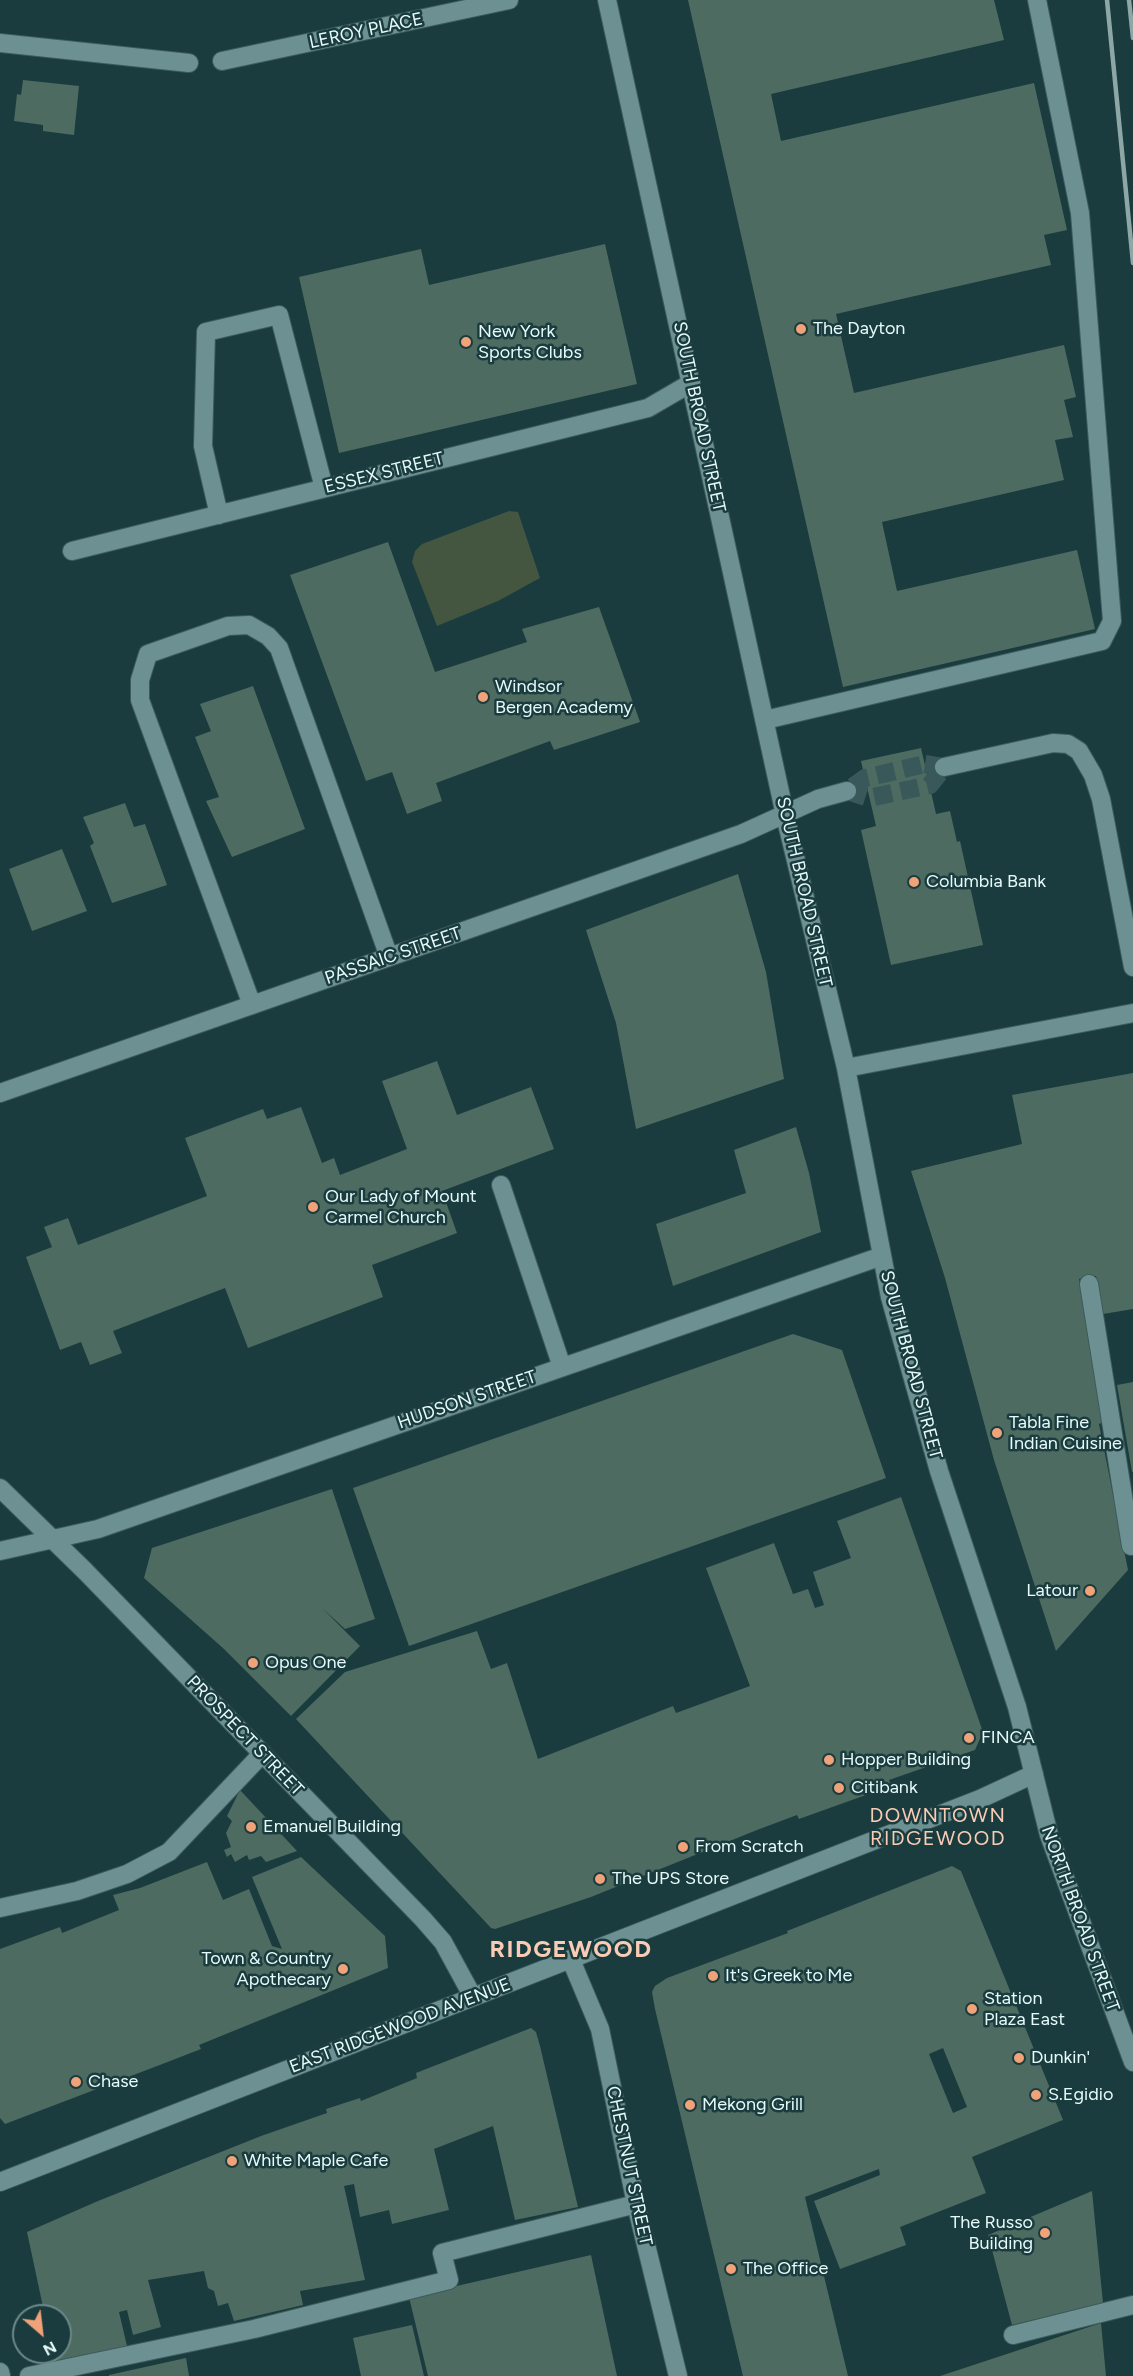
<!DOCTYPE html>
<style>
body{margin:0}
#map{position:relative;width:1133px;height:2376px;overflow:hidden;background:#1a3c3e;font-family:Figtree,sans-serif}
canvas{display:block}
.north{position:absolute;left:12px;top:2304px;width:60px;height:60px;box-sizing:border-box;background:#1a3c3e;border:2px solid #6c8889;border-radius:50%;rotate:152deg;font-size:16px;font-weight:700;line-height:24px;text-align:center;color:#e7fafa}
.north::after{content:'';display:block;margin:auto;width:21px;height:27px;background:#f0a279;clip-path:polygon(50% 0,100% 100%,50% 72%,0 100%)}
</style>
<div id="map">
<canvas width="1133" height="2376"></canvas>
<div class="north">N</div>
</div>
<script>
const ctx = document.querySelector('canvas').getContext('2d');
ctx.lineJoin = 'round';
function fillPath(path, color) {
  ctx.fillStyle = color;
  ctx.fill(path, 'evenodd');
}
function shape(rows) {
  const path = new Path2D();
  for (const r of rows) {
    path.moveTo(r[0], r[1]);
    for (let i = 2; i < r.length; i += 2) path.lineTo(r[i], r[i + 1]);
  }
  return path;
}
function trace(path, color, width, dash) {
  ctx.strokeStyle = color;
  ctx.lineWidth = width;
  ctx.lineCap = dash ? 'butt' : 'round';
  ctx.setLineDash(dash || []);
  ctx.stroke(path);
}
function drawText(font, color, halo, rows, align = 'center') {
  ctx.font = font + ' Figtree,sans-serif';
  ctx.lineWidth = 5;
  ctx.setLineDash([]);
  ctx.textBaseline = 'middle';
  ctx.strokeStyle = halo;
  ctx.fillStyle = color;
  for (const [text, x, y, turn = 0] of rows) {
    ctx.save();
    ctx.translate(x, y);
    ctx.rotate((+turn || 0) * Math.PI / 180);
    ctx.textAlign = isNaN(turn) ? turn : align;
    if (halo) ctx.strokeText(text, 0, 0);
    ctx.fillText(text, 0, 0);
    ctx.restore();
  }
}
const green = shape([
 [509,511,518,512,540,578,498,601,437,626,412,562,415,551,422,544]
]);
const building = shape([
 [688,0,994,0,1004,40,771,94,781,141,1034,83,1067,230,1044,235,1051,265,836,314,854,393,1064,345,1076,397,1064,400,1073,437,1055,440,1064,480,882,522,897,591,1077,550,1095,629,843,687],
 [23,80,79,86,74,135,43,131,43,125,14,121,17,94,21,95],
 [605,244,637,384,339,453,299,277,421,249,429,285],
 [388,542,435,672,527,642,522,629,599,607,640,722,554,750,550,741,436,783,442,801,407,814,392,772,366,781,290,575],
 [253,686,305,829,232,857,206,801,219,797,195,737,211,731,200,704],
 [921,748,936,814,950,811,957,842,960,841,983,945,891,965,861,830,876,826,861,761],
 [125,803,134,827,145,824,167,885,112,903,90,846,94,843,83,817],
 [62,849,87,911,32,931,9,869],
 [738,874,766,972,784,1079,636,1129,616,1023,586,930],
 [437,1061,457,1115,531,1087,554,1149,442,1191,457,1233,372,1265,383,1297,248,1348,225,1288,113,1331,122,1353,90,1365,81,1342,60,1350,26,1257,52,1247,44,1227,68,1218,78,1245,207,1196,185,1138,263,1109,267,1119,301,1107,322,1163,334,1158,340,1175,407,1149,382,1081],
 [1133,1073,1133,1309,1103,1314,1096,1276,1079,1279,1106,1421,1099,1424,1128,1570,1056,1651,994,1460,945,1278,911,1171,1022,1144,1012,1095],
 [796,1127,809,1173,821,1232,673,1286,656,1224,746,1193,734,1150],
 [793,1334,842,1350,886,1478,409,1646,353,1488],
 [1133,1382,1133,1472,1132,1472,1117,1385],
 [332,1489,375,1619,345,1629,322,1608,360,1646,291,1716,224,1649,144,1578,152,1548],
 [901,1497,983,1732,975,1750,889,1780,891,1786,799,1819,797,1815,757,1830,591,1897,495,1929,491,1928,296,1719,345,1672,477,1631,491,1669,507,1663,538,1759,673,1706,676,1713,750,1686,706,1568,774,1543,793,1594,808,1589,815,1608,824,1605,813,1572,851,1558,837,1521],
 [240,1790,297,1851,266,1862,261,1856,249,1860,247,1855,235,1862,231,1854,227,1857,224,1850,231,1847,226,1833,232,1821,227,1816],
 [301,1857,385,1936,388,1968,199,2045,201,2049,165,2063,5,2124,0,2118,0,1949,60,1927,62,1933,119,1910,113,1895,140,1888,207,1862,223,1900,249,1889,272,1946,282,1949,252,1877],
 [952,1866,961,1871,1063,2120,972,2157,986,2193,900,2227,906,2245,840,2269,814,2201,880,2175,879,2169,805,2197,848,2376,743,2376,655,2009,652,1992,655,1986,667,1978,788,1933,787,1931],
 [943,2048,967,2107,953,2113,929,2054],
 [531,2028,536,2032,540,2046,578,2207,515,2220,493,2126,434,2149,449,2210,392,2224,389,2210,360,2217,354,2184,344,2186,365,2280,300,2291,303,2305,234,2321,228,2303,218,2306,214,2291,208,2288,204,2271,148,2280,161,2327,133,2335,127,2310,119,2312,127,2346,56,2363,53,2352,60,2352,60,2316,45,2316,27,2232,98,2201,261,2136,327,2113,326,2109,360,2098,361,2101,417,2078,416,2073],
 [1092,2191,1103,2303,1012,2325,988,2235],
 [591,2255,617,2376,428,2376,409,2297],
 [1101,2323,1106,2376,940,2376],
 [412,2325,424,2376,361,2376,353,2338],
 [186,2358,189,2376,109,2376,109,2375]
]);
const minorTunnel = shape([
 [925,764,944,767,930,785,869,798,847,791,865,778,925,764]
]);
const minor = shape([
 [607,0,785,815,846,1068,890,1297,939,1471,1017,1707,1049,1835,1133,2062],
 [0,43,189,63],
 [222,61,509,0],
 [219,515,203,446,206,332,279,315,324,488],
 [72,551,648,408,691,383],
 [765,720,1102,641,1112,621,1080,213,1037,0],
 [944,767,1053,743,1068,744,1079,751,1093,775,1101,799,1133,967],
 [252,1005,140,700,140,680,148,654,228,626,249,625,268,636,279,648,389,957],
 [846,1068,1133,1013],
 [0,1093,741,834,818,799,847,791],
 [501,1185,562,1367],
 [1089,1284,1131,1546],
 [0,1488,85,1571,423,1919,443,1942,473,1997],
 [0,1551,98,1529,882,1256],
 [0,1908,77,1891,127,1874,169,1852,262,1754],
 [571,1960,600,2029,636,2204,678,2376],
 [0,2182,980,1799,1034,1774],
 [1013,2335,1133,2305],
 [0,2372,1,2376],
 [29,2376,254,2329,449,2280,442,2253,636,2204]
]);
const rail = shape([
 [1107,0,1133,263],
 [1129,0,1133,38]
]);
const markers = [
 [801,329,6,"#f0a279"],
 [466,342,6,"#f0a279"],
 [483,697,6,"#f0a279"],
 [914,882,6,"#f0a279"],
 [313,1207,6,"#f0a279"],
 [997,1433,6,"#f0a279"],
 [1090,1591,6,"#f0a279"],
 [253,1663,6,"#f0a279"],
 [969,1738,6,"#f0a279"],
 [829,1760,6,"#f0a279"],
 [839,1788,6,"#f0a279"],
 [251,1827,6,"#f0a279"],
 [683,1847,6,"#f0a279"],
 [600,1879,6,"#f0a279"],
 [343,1969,6,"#f0a279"],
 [713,1976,6,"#f0a279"],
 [972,2009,6,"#f0a279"],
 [1019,2058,6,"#f0a279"],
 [76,2082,6,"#f0a279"],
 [1036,2095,6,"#f0a279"],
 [690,2105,6,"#f0a279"],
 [232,2161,6,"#f0a279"],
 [1045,2233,6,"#f0a279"],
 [731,2269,6,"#f0a279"]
];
const streetNames = [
 ["LEROY PLACE",366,31,-12],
 ["SOUTH BROAD STREET",699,417,78],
 ["ESSEX STREET",384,473,-14],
 ["SOUTH BROAD STREET",804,892,77],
 ["PASSAIC STREET",393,956,-19],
 ["SOUTH BROAD STREET",911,1365,75],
 ["HUDSON STREET",467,1400,-19],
 ["PROSPECT STREET",245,1736,46],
 ["NORTH BROAD STREET",1080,1919,70],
 ["EAST RIDGEWOOD AVENUE",400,2026,-21],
 ["CHESTNUT STREET",629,2166,78]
];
const poiNames = [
 ["The Dayton",813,329],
 ["New York",478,332],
 ["Sports Clubs",478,353],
 ["Windsor",495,687],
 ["Bergen Academy",495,708],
 ["Columbia Bank",926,882],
 ["Our Lady of Mount",325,1197],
 ["Carmel Church",325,1218],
 ["Tabla Fine",1009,1423],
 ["Indian Cuisine",1009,1444],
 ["Latour",1078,1591,"right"],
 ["Opus One",265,1663],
 ["FINCA",981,1738],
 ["Hopper Building",841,1760],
 ["Citibank",851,1788],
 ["Emanuel Building",263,1827],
 ["From Scratch",695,1847],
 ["The UPS Store",612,1879],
 ["Town & Country",331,1959,"right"],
 ["Apothecary",331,1980,"right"],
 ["It's Greek to Me",725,1976],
 ["Station",984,1999],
 ["Plaza East",984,2020],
 ["Dunkin'",1031,2058],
 ["Chase",88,2082],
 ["S.Egidio",1048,2095],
 ["Mekong Grill",702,2105],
 ["White Maple Cafe",244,2161],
 ["The Russo",1033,2223,"right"],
 ["Building",1033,2244,"right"],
 ["The Office",743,2269]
];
const neighbourhoodNames = [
 ["DOWNTOWN",938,1816],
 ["RIDGEWOOD",938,1839]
];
const districtNames = [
 ["RIDGEWOOD",571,1950]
];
fillPath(green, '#445540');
fillPath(building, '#4d6b60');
trace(minorTunnel, '#39585a', 18, [18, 9]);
trace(minor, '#3c5b5c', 20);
trace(minor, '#6d9193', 18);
trace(rail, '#8da7a7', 4.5);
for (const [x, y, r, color] of markers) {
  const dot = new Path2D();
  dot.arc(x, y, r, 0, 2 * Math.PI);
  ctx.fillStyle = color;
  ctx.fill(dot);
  trace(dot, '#1a3c3e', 2);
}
drawText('18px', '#e7fafa', '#1a3c3e', streetNames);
drawText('18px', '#e7fafa', '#1a3c3e', poiNames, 'left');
ctx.letterSpacing = '1.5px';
drawText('20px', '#f9ccb5', '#1a3c3e', neighbourhoodNames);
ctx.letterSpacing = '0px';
ctx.letterSpacing = '1.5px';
drawText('bold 24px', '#f9ccb5', '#1a3c3e', districtNames);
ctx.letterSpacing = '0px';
</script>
